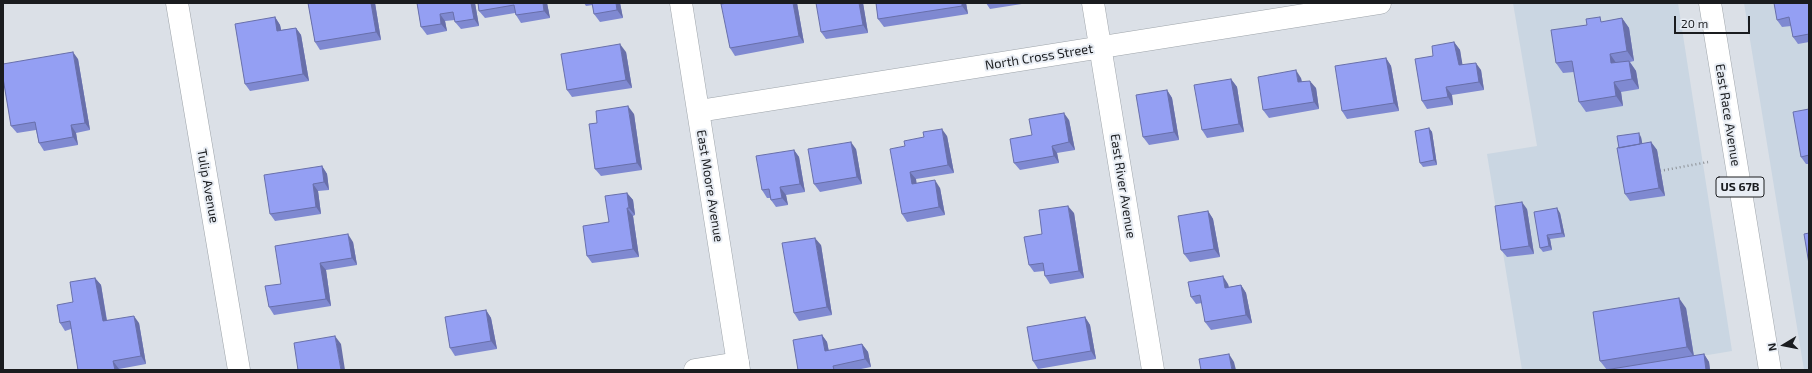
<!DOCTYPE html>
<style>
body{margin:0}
#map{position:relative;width:1812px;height:373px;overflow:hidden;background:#dbe0e7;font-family:"Exo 2",sans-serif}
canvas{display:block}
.frame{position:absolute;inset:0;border:4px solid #1a1c1f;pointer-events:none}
.north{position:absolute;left:1764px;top:325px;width:40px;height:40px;-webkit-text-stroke:3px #e8edf4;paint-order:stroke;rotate:260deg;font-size:11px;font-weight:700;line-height:16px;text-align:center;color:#1a1c1f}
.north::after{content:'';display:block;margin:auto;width:14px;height:18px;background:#1a1c1f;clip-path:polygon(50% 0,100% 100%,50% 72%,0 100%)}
.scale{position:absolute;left:1674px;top:16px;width:76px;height:18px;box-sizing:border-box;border:2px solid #1a1c1f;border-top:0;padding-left:5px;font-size:12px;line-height:14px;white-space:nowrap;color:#1a1c1f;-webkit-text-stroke:3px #e8edf4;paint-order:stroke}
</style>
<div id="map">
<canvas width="1812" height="373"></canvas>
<div class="frame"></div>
<div class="north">N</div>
<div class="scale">20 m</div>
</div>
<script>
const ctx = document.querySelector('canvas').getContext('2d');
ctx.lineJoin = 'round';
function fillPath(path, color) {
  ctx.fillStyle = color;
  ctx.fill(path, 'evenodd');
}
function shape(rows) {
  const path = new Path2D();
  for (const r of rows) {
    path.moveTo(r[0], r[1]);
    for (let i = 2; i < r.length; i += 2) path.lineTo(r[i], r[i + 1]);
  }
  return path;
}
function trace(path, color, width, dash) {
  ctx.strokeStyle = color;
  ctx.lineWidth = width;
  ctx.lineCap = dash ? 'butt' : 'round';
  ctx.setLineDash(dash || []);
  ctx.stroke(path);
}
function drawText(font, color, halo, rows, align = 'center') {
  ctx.font = font + ' "Exo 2",sans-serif';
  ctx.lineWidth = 4;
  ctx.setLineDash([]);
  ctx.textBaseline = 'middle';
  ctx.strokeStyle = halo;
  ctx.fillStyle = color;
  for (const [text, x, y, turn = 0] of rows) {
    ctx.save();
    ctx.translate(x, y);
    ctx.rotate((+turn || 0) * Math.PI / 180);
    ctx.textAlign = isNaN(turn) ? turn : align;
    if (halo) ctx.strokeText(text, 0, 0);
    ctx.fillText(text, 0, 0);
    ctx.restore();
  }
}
const built = shape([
 [1513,3,1678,3,1732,351,1618,370,1522,370,1487,154,1537,146],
 [1744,3,1809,3,1809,370,1804,370]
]);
const path = shape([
 [1660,171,1708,162]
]);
const minor = shape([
 [177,3,239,370],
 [1093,3,1153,370],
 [695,370,738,363]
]);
const tertiary = shape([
 [681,3,739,370],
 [699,111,1380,3]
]);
const primary = shape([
 [1710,3,1770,370]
]);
const wall = shape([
 [308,3,375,3,381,40,320,50,315,42],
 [417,3,475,3,479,26,461,29,455,22,455,20,445,21,447,31,427,35,421,27],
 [478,3,547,3,550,18,521,23,516,15,515,13,485,18,479,11],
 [584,3,620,3,623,18,600,22,594,14,593,5,586,6],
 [797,3,804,43,735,56,730,48],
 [863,3,868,33,826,39,821,32],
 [876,3,966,3,968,14,884,27,878,19],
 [986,3,1028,3,990,9],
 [1809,3,1809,42,1798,44,1793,37,1791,26,1782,27,1777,20],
 [275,17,280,25,281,30,296,28,301,35,309,81,250,91,245,84],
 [1622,18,1629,28,1634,61,1630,62,1636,71,1639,89,1621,92,1623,106,1586,112,1579,102,1574,72,1563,73,1556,63,1587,25],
 [1454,42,1460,50,1462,65,1481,70,1484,90,1452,95,1453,105,1427,109,1422,101,1433,56],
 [626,52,632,88,572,97,567,90],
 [1386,58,1391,66,1399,111,1347,119,1342,111],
 [78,59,90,130,76,133,78,145,44,151,39,143,36,130,17,133,11,126],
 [1301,78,1302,82,1316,88,1319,109,1269,118,1263,110],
 [1231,79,1237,87,1244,132,1207,138,1202,130],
 [1167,90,1172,98,1179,140,1149,145,1143,137],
 [1809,109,1809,164,1806,164,1801,157],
 [634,114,642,170,601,176,595,169,597,123],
 [1069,120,1075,150,1057,153,1059,163,1020,170,1014,163,1032,135],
 [1429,128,1432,132,1437,165,1423,167,1420,163],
 [947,136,954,173,916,179,916,183,940,188,945,215,907,222,902,214,905,146],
 [1641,137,1642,144,1651,142,1657,150,1665,196,1630,201,1625,194,1619,148],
 [856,149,862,184,820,192,814,184],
 [794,150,799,157,805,192,786,195,788,205,776,207,771,200,770,198,767,198,762,190],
 [322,166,327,174,329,190,318,191,321,214,275,221,270,214],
 [627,193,633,200,635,215,633,216,639,257,592,263,587,256],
 [1527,209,1534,254,1507,257,1501,250],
 [1208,211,1213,219,1220,257,1190,262,1184,254],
 [1074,213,1084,278,1050,284,1045,276,1044,271,1034,272,1029,265,1042,234],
 [1560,213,1565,237,1550,239,1552,250,1543,252,1540,248],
 [353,242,357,265,326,270,331,306,274,315,269,307,281,284],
 [821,245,832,315,799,321,794,313],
 [95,278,101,285,107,320,139,323,146,364,119,369,119,370,78,370,71,329,65,331,60,323,73,302],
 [1228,284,1229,287,1241,285,1246,293,1252,323,1211,330,1205,322,1202,303,1196,304,1191,297],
 [1686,308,1694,356,1704,354,1709,362,1710,370,1605,370,1607,370,1600,361],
 [486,310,491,318,497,349,455,356,450,348],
 [1085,317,1090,325,1096,359,1038,369,1033,361],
 [822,335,827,342,829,351,862,344,868,352,871,367,856,370,798,370]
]);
const shadedWall = shape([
 [371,3,375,3,381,40,376,32],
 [471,3,475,3,479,26,474,19],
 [543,3,547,3,550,18,544,11],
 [616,3,620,3,623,18,617,10],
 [793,3,797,3,804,43,799,36],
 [859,3,863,3,868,33,863,25],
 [962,3,966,3,968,14,962,6],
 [440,14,445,21,447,31,441,24],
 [275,17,280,25,283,38,277,31],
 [1622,18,1629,28,1634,61,1627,51],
 [296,28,301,35,309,81,303,74],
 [1454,42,1460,50,1464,73,1459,65],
 [620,44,626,52,632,88,626,80],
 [73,52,78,59,90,130,85,123],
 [1610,54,1617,64,1611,63],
 [1386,58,1391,66,1399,111,1394,103],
 [1629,61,1636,71,1639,89,1632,79],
 [1476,63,1481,70,1484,90,1479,82],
 [1296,70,1301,78,1303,90,1298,82],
 [1231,79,1237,87,1244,132,1239,124],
 [1310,81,1316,88,1319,109,1314,102],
 [1614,82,1621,92,1623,106,1616,96],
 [1446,87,1452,95,1453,105,1448,97],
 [1167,90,1172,98,1179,140,1174,132],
 [628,106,634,114,642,170,637,163],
 [1064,113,1069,120,1075,150,1069,142],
 [71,125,76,133,78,145,73,137],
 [1429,128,1432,132,1437,165,1434,160],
 [942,129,947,136,954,173,948,165],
 [1639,133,1641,137,1644,152,1641,148],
 [851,142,856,149,862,184,857,177],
 [1651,142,1657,150,1665,196,1659,188],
 [1052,146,1057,153,1059,163,1054,156],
 [794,150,799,157,805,192,800,184],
 [322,166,327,174,329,190,324,182],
 [910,172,916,179,918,191,912,184],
 [935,180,940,188,945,215,939,207],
 [313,184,318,191,321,214,316,207],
 [780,187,786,195,788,205,782,198],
 [627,193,633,200,635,215,629,208],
 [1522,202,1527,209,1534,254,1529,246],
 [1068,206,1074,213,1084,278,1079,271],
 [627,208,633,216,639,257,633,249],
 [1557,208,1560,213,1565,237,1562,233],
 [1208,211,1213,219,1220,257,1214,249],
 [348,234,353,242,357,265,352,258],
 [1547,235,1550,239,1552,250,1549,246],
 [815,238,821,245,832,315,827,307],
 [320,263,326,270,331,306,326,299],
 [1223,276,1228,284,1230,296,1225,288],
 [95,278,101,285,108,329,103,321],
 [1241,285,1246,293,1252,323,1246,315],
 [1679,298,1686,308,1694,357,1687,347],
 [486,310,491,318,497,349,491,341],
 [134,316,139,323,146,364,141,356],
 [1085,317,1090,325,1096,359,1091,351],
 [822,335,827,342,830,359,825,351],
 [335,336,341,344,345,370,341,370],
 [862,344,868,352,871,367,865,359],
 [1229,354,1234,362,1236,370,1232,370],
 [1704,354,1709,362,1710,370,1706,370],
 [113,361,119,369,119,370,115,370]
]);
const building = shape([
 [308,3,371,3,376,32,315,42,308,3],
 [417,3,471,3,474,19,455,22,453,12,440,14,441,24,421,27,417,3],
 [478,3,543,3,544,11,516,15,514,5,479,11,478,3],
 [592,3,616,3,617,10,594,14,592,3],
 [728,3,793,3,799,36,730,48,721,4,728,3],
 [816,3,859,3,863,25,821,32,816,3],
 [876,3,962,3,962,6,878,19,876,3],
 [1774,3,1809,3,1809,34,1793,37,1789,17,1777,20,1774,3],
 [275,17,277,31,296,28,303,74,245,84,235,24,275,17],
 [1600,17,1601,22,1622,18,1627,51,1610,54,1611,63,1629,61,1632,79,1614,82,1616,96,1579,102,1572,61,1556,63,1551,30,1587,25,1586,19,1600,17],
 [1454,42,1459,65,1476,63,1479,82,1446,87,1448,97,1422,101,1415,59,1433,56,1432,46,1454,42],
 [620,44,626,80,567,90,561,54,620,44],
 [73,52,85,123,71,125,73,137,39,143,35,122,11,126,3,78,3,64,73,52],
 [1386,58,1394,103,1342,111,1335,66,1386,58],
 [1296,70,1298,82,1310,81,1314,102,1263,110,1258,77,1296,70],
 [1231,79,1239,124,1202,130,1194,85,1231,79],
 [1167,90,1174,132,1143,137,1136,95,1167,90],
 [628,106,637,163,595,169,589,124,597,123,596,111,628,106],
 [1809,109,1809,155,1801,157,1793,112,1809,109],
 [1064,113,1069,142,1052,146,1054,156,1014,163,1010,139,1032,135,1029,119,1064,113],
 [1429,128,1434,160,1420,163,1415,131,1429,128],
 [942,129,948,165,910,172,912,184,935,180,939,207,902,214,890,149,905,146,904,141,924,137,923,132,942,129],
 [1639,133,1640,144,1619,148,1617,136,1639,133],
 [851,142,857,177,814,184,808,149,851,142],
 [1651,142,1659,188,1625,194,1617,148,1651,142],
 [794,150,800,184,780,187,782,198,771,200,769,189,762,190,756,156,794,150],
 [322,166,324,182,313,184,316,207,270,214,264,175,322,166],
 [627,193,629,208,627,208,633,249,587,256,583,226,609,222,605,196,627,193],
 [1522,202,1529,246,1501,250,1495,206,1522,202],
 [1068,206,1079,271,1045,276,1043,263,1029,265,1024,237,1042,234,1039,210,1068,206],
 [1557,208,1562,233,1547,235,1549,246,1540,248,1534,212,1557,208],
 [1208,211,1214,249,1184,254,1178,216,1208,211],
 [1809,233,1809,264,1804,234,1809,233],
 [348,234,352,258,320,263,326,299,269,307,265,286,281,284,275,246,348,234],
 [815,238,827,307,794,313,782,243,815,238],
 [1223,276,1225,288,1241,285,1246,315,1205,322,1200,295,1191,297,1188,282,1223,276],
 [95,278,103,321,134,316,141,356,113,361,115,370,78,370,70,321,60,323,57,305,73,302,70,282,95,278],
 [1679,298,1687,347,1600,361,1593,312,1679,298],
 [486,310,491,341,450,348,445,317,486,310],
 [1085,317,1091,351,1033,361,1027,327,1085,317],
 [822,335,825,351,862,344,865,359,833,366,834,370,798,370,793,340,822,335],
 [335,336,341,370,298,370,294,343,335,336],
 [1229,354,1232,370,1201,370,1199,359,1229,354],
 [1704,354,1706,370,1605,370,1704,354]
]);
const shields = [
 [1740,187,48]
];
const shieldNames = [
 ["US 67B",1740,187]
];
const streetNames = [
 ["North Cross Street",1039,57,-9],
 ["East Race Avenue",1728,115,81],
 ["Tulip Avenue",208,186,80],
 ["East Moore Avenue",710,186,81],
 ["East River Avenue",1123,186,81]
];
fillPath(built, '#cad6e2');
trace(minor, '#9ea4aa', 23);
trace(tertiary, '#9ea4aa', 23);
trace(primary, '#9ea4aa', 23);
trace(path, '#8b8f94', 2.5, [1, 3]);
trace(minor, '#fff', 22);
trace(tertiary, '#fff', 22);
trace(primary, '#fff', 22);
fillPath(wall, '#7f89d1');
fillPath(shadedWall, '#686faa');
fillPath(building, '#949ff3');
trace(building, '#686faa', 1);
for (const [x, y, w] of shields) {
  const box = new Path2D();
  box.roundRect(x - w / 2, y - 10, w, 20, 3);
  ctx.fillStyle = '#e8edf4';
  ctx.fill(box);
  trace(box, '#1a1c1f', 1);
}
drawText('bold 12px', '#1a1c1f', null, shieldNames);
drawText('13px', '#1a1c1f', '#e8edf4', streetNames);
</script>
